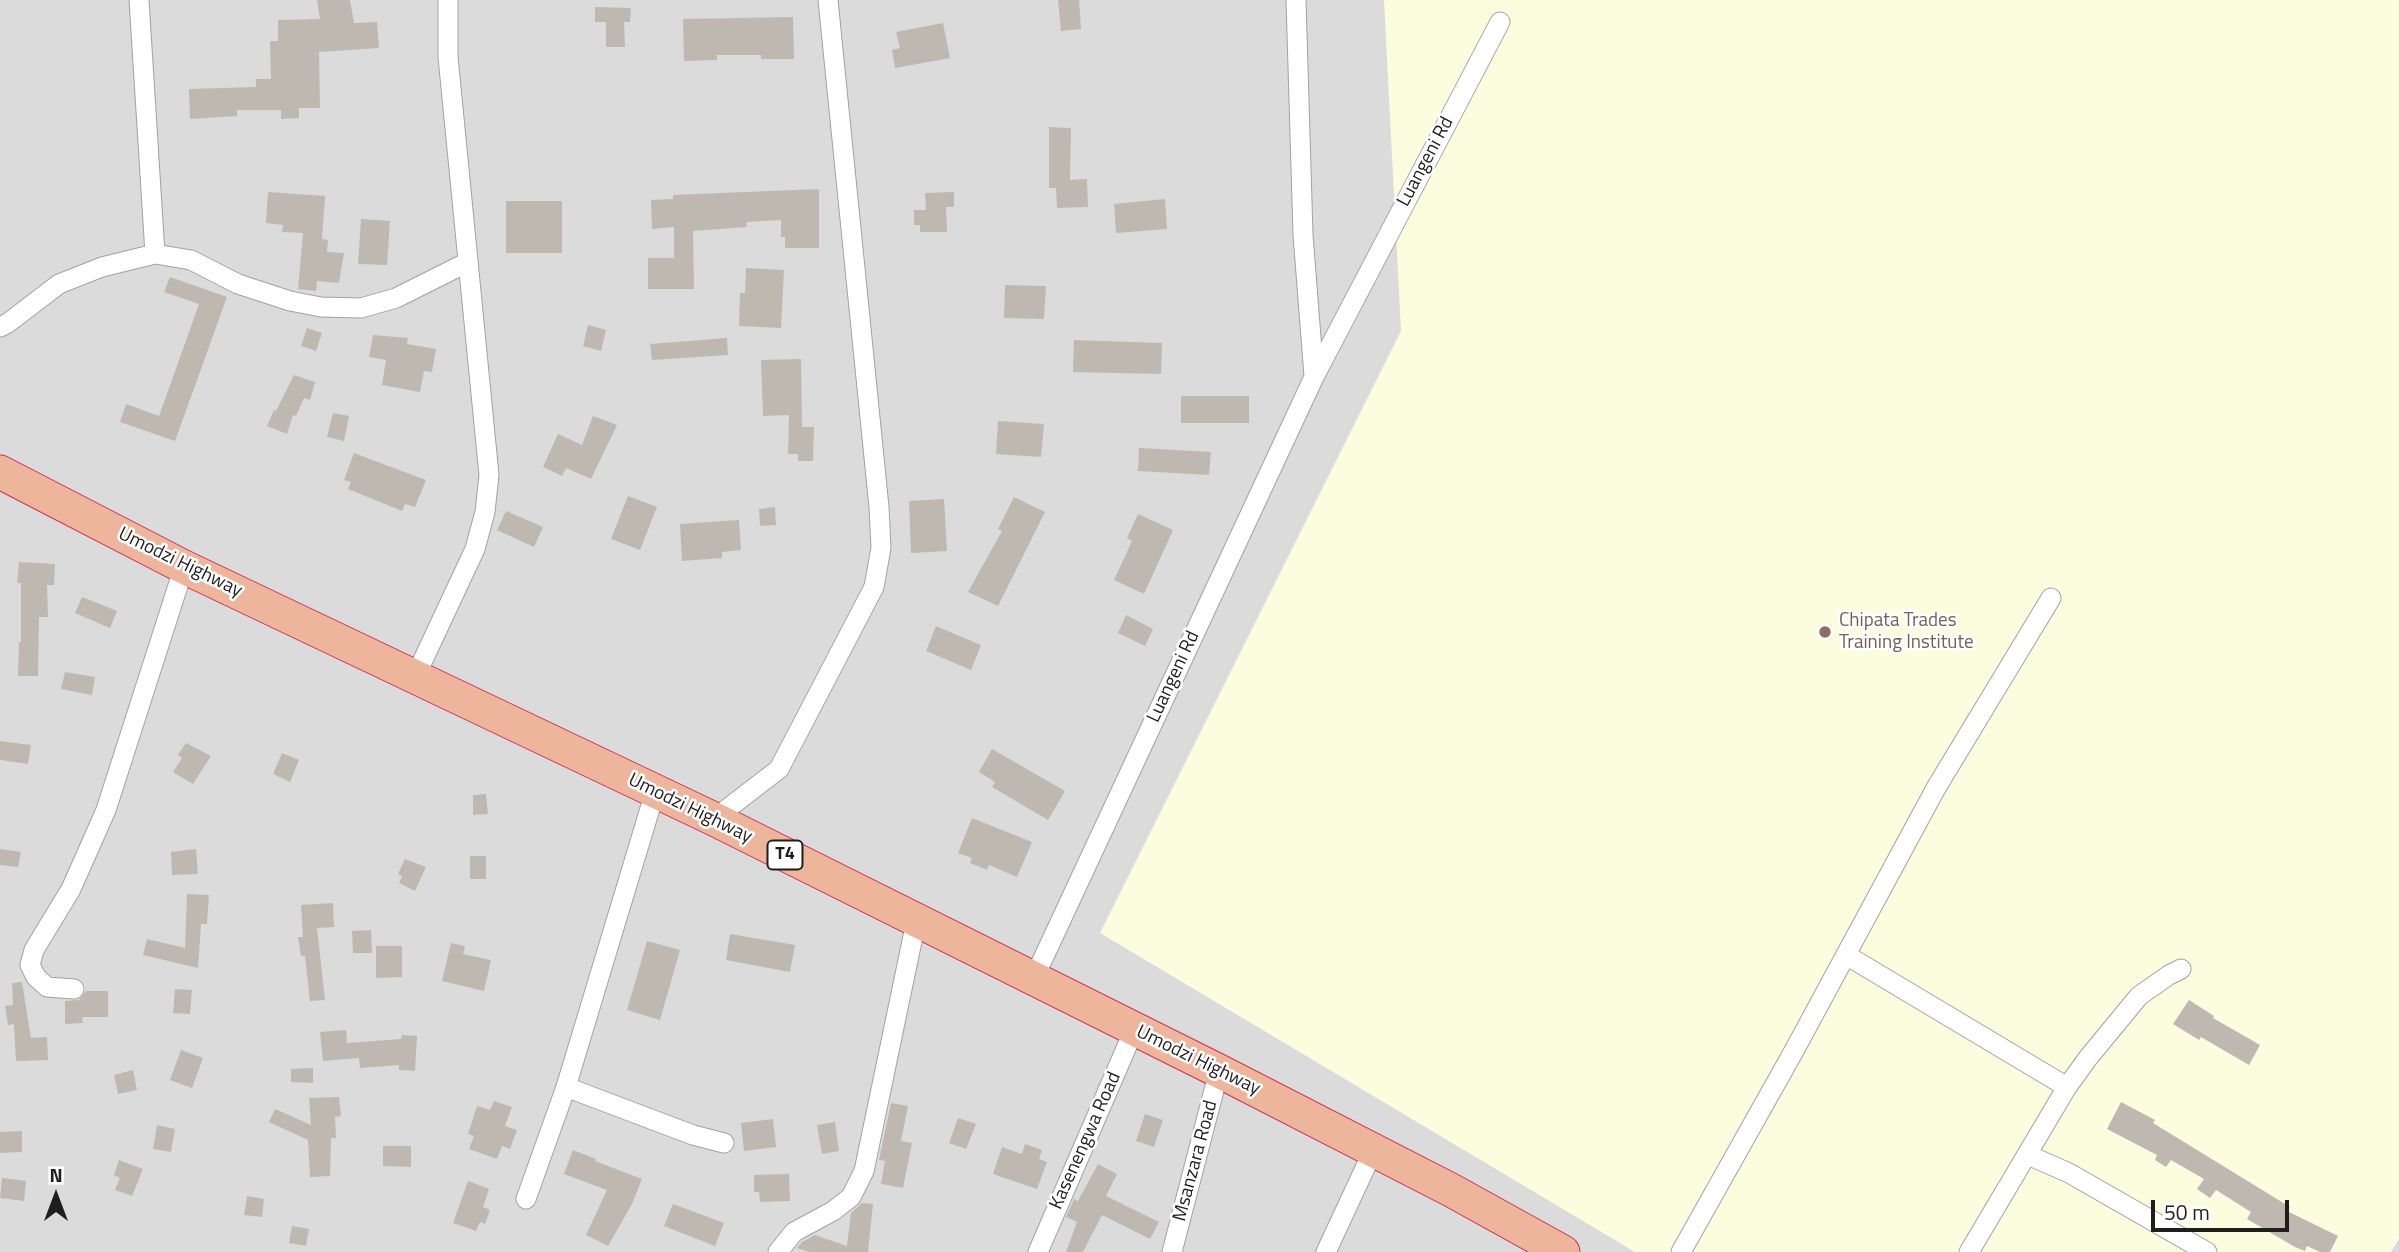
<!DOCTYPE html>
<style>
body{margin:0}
#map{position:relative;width:2399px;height:1252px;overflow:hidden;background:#eeece4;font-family:"Titillium Web",sans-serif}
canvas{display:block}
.north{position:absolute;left:21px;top:1161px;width:70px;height:70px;-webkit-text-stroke:5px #fff;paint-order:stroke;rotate:0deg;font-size:19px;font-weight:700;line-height:28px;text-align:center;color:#1e1e1e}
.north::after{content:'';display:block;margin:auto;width:24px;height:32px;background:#1e1e1e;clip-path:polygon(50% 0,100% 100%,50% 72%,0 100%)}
.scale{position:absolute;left:2151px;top:1200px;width:138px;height:32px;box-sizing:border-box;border:4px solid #1e1e1e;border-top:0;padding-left:9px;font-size:21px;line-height:24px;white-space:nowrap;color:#1e1e1e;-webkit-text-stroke:5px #fff;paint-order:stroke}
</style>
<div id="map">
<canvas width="2399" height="1252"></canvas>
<div class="north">N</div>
<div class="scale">50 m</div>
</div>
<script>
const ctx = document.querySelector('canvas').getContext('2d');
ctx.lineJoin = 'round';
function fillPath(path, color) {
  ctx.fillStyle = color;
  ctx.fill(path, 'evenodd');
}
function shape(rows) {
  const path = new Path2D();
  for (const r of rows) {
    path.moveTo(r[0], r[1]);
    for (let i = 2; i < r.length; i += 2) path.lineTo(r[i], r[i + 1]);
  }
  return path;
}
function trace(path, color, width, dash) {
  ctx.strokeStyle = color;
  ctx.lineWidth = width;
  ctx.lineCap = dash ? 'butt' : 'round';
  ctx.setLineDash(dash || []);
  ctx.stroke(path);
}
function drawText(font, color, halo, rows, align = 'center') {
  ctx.font = font + ' "Titillium Web",sans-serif';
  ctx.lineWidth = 5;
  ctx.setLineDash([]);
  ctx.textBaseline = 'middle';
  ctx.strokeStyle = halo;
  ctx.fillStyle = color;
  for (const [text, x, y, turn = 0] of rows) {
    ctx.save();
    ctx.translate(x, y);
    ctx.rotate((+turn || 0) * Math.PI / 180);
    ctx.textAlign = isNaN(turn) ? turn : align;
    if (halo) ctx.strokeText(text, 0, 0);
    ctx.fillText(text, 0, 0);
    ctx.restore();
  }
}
const residential = shape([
 [0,0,2399,0,2399,1252,0,1252]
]);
const education = shape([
 [1384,0,2399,0,2399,1239,2391,1252,1635,1252,1100,933,1401,331]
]);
const building = shape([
 [317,0,350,0,354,23,377,22,379,48,319,52,320,108,299,108,299,118,281,119,281,110,237,110,237,116,190,119,189,89,256,87,256,79,271,79,270,41,278,41,278,20,320,19],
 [1058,0,1079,0,1081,29,1061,31],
 [595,7,631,8,630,22,624,22,625,47,606,47,606,22,595,22],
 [793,17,794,59,761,59,761,55,717,55,717,60,684,61,683,19],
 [943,23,950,58,895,68,892,50,900,48,896,32],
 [1049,127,1071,128,1070,180,1087,179,1088,207,1057,208,1056,188,1049,188],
 [819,189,819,248,785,248,785,237,781,237,781,220,746,222,747,227,693,231,694,289,648,289,648,258,674,258,674,227,652,229,651,200,673,199,673,195],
 [268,192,325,196,322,239,328,240,327,252,344,253,339,283,317,281,316,291,298,289,303,233,282,232,283,225,266,223],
 [954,192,954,207,946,207,947,232,920,232,920,225,914,225,914,210,926,210,925,193],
 [1165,199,1167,229,1116,233,1114,204],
 [506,201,562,201,562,253,506,253],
 [361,219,390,221,387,265,358,264],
 [746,268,784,270,781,328,739,326,740,293,745,293],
 [170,277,227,297,175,441,120,422,126,404,159,416,199,304,164,292],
 [1005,285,1046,286,1044,319,1004,318],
 [588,325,606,330,601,351,583,346],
 [307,328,322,333,316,351,301,346],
 [373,335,408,338,407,344,436,349,432,372,424,371,420,392,382,385,386,360,369,357],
 [727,338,728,355,652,360,650,344],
 [1074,340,1162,343,1161,374,1073,372],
 [801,359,802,427,814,427,813,461,798,461,798,454,788,454,789,415,763,416,761,360],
 [294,375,315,382,310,400,304,398,296,416,293,415,287,434,267,426,274,410,276,411],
 [1181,396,1249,396,1249,423,1181,423],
 [333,413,349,416,344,441,327,437],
 [593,416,617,425,591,479,566,468,562,476,543,467,558,434,582,445],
 [998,421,1044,424,1041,457,996,454],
 [1139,448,1211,452,1209,475,1138,471],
 [354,453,426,480,415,507,405,504,402,511,348,489,351,482,344,480],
 [628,496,657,507,640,550,611,539],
 [1014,497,1045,512,998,606,968,592,1002,531,998,529],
 [944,499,947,551,911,553,909,501],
 [775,507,776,525,760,526,759,509],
 [506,511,543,527,534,547,497,530],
 [1138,514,1173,530,1144,594,1114,580,1132,541,1127,538],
 [739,520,741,550,722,552,722,558,682,561,680,524],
 [19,562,55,564,54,585,47,585,48,617,39,617,38,676,18,676,19,642,21,642,21,583,17,583],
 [82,597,117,611,110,628,75,613],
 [1126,615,1153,629,1145,646,1118,633],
 [936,626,981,645,971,670,926,651],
 [65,672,95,677,92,695,61,689],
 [0,741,31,745,28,764,0,760],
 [186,743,211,756,193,784,173,772,182,758,178,755],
 [992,749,1065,791,1048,820,992,787,995,782,979,772],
 [282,753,299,760,290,782,273,774],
 [486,794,488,814,473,815,473,795],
 [972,818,1032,842,1017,877,989,865,987,870,970,863,972,858,958,853],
 [0,849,21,852,18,867,0,865],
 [196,849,198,874,172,875,171,852],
 [470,856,486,856,486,879,470,879],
 [405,859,426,867,415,891,399,883,402,876,398,874],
 [187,894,209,895,207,924,201,924,198,968,143,955,147,939,185,948],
 [333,903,334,927,317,928,325,1000,310,1001,305,956,301,956,298,937,303,937,301,905],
 [371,930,372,953,353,953,352,931],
 [730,934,795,945,790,972,726,960],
 [647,941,680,950,660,1020,627,1010],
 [451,943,465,946,463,954,491,960,484,991,442,981],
 [376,946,402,946,402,977,376,978],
 [22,982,31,1038,47,1037,48,1060,16,1061,14,1024,8,1025,5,1006,13,1005,12,983],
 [175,989,192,990,190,1014,173,1013],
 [86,991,108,991,108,1017,82,1017,83,1023,65,1024,65,1001,79,1000],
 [2189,1000,2214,1016,2213,1018,2260,1045,2249,1065,2201,1037,2199,1040,2173,1024],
 [346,1030,347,1043,401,1039,402,1035,417,1036,415,1071,399,1070,399,1065,360,1068,359,1058,323,1061,320,1032],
 [181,1050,203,1058,192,1088,170,1080],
 [313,1068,313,1083,291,1082,291,1069],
 [133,1070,137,1090,118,1094,114,1075],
 [339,1097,341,1116,335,1117,336,1138,331,1138,330,1176,310,1177,308,1140,269,1122,275,1109,311,1125,309,1098],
 [494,1101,512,1107,505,1126,517,1130,510,1149,502,1146,497,1159,469,1149,474,1136,468,1134,477,1106,490,1110],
 [2121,1102,2155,1120,2153,1123,2290,1207,2287,1211,2338,1236,2330,1252,2320,1252,2307,1246,2305,1251,2295,1247,2247,1219,2251,1212,2216,1190,2210,1198,2197,1189,2204,1179,2171,1160,2166,1167,2155,1160,2157,1155,2107,1129],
 [891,1103,908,1106,901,1141,912,1143,903,1188,881,1184,885,1161,879,1160],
 [1145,1114,1163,1120,1154,1147,1136,1141],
 [958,1118,976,1124,966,1149,949,1143],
 [773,1119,776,1147,744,1151,741,1123],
 [835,1122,839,1151,822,1154,817,1125],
 [157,1125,175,1129,171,1152,153,1149],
 [22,1131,22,1152,0,1153,0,1132],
 [1025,1144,1042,1150,1039,1159,1047,1162,1037,1189,993,1174,1002,1147,1022,1154],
 [383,1146,411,1146,411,1167,383,1166],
 [573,1150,596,1159,595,1161,642,1179,632,1204,608,1246,586,1235,607,1190,564,1174],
 [119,1160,143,1169,132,1196,115,1190,120,1178,114,1175],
 [1098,1164,1117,1174,1106,1196,1159,1222,1150,1239,1102,1215,1083,1252,1066,1252,1077,1222,1066,1217,1074,1199,1078,1201],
 [789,1174,790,1201,760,1202,759,1192,754,1192,754,1175],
 [2,1178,26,1181,24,1201,0,1198],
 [468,1181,489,1189,483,1207,490,1210,485,1224,480,1222,476,1231,453,1223],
 [247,1196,264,1199,262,1217,244,1215],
 [862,1203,873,1204,868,1252,809,1252,797,1248,802,1242,815,1235,847,1246,851,1213],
 [673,1204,724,1223,715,1246,664,1226],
 [292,1226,309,1229,306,1246,289,1243]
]);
const minor = shape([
 [139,0,155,254],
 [1296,0,1303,235,1314,376],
 [0,327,8,323,59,284,102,267,155,254,191,260,238,284,290,301,321,307,361,308,396,298,468,262],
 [416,675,475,549,485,512,489,475,448,57,448,0],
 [714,819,779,769,874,587,881,548,879,507,828,0],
 [1846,955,2067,1087],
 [1034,978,1314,377,1500,22],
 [74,989,47,987,36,977,30,965,34,950,71,889,106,810,184,567],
 [566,1087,693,1135,724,1143],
 [2028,1155,2069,1173,2207,1252],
 [526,1199,566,1087,655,792],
 [778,1252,794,1232,833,1211,851,1197,864,1171,916,922],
 [1038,1252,1134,1030],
 [1172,1252,1219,1071],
 [1326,1252,1373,1151],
 [1681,1252,1795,1049,1936,788,2051,598],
 [1969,1252,2067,1087,2088,1058,2139,996,2169,975,2181,969]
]);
const trunk = shape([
 [0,472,184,567,714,819,1219,1071,1451,1190,1563,1252]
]);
const markers = [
 [1825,632,7,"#8d6e63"]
];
const shields = [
 [785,855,35]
];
const shieldNames = [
 ["T4",785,855]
];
const streetNames = [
 ["Luangeni Rd",1426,162,-62],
 ["Umodzi Highway",180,563,26],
 ["Luangeni Rd",1174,677,-65],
 ["Umodzi Highway",690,809,26],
 ["Umodzi Highway",1198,1061,26],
 ["Kasenengwa Road",1086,1141,-66],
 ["Msanzara Road",1196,1161,-75]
];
const educationNames = [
 ["Chipata Trades",1839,621],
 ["Training Institute",1839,643]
];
fillPath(residential, '#dcdbdb');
fillPath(education, '#fafdde');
fillPath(building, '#beb8b1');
trace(minor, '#a2a2a2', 21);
trace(trunk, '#d02e55', 35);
trace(minor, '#fff', 19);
trace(trunk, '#ecb59c', 33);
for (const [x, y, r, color] of markers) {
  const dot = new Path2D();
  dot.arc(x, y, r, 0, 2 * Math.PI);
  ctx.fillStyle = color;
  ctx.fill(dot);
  trace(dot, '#fff', 2.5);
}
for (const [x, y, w] of shields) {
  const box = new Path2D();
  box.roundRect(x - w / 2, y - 14.5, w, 29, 5);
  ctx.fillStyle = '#fff';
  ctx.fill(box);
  trace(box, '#1e1e1e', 2);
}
drawText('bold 18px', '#1e1e1e', null, shieldNames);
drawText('19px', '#1e1e1e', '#fff', streetNames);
drawText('19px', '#785e54', '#fff', educationNames, 'left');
</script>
